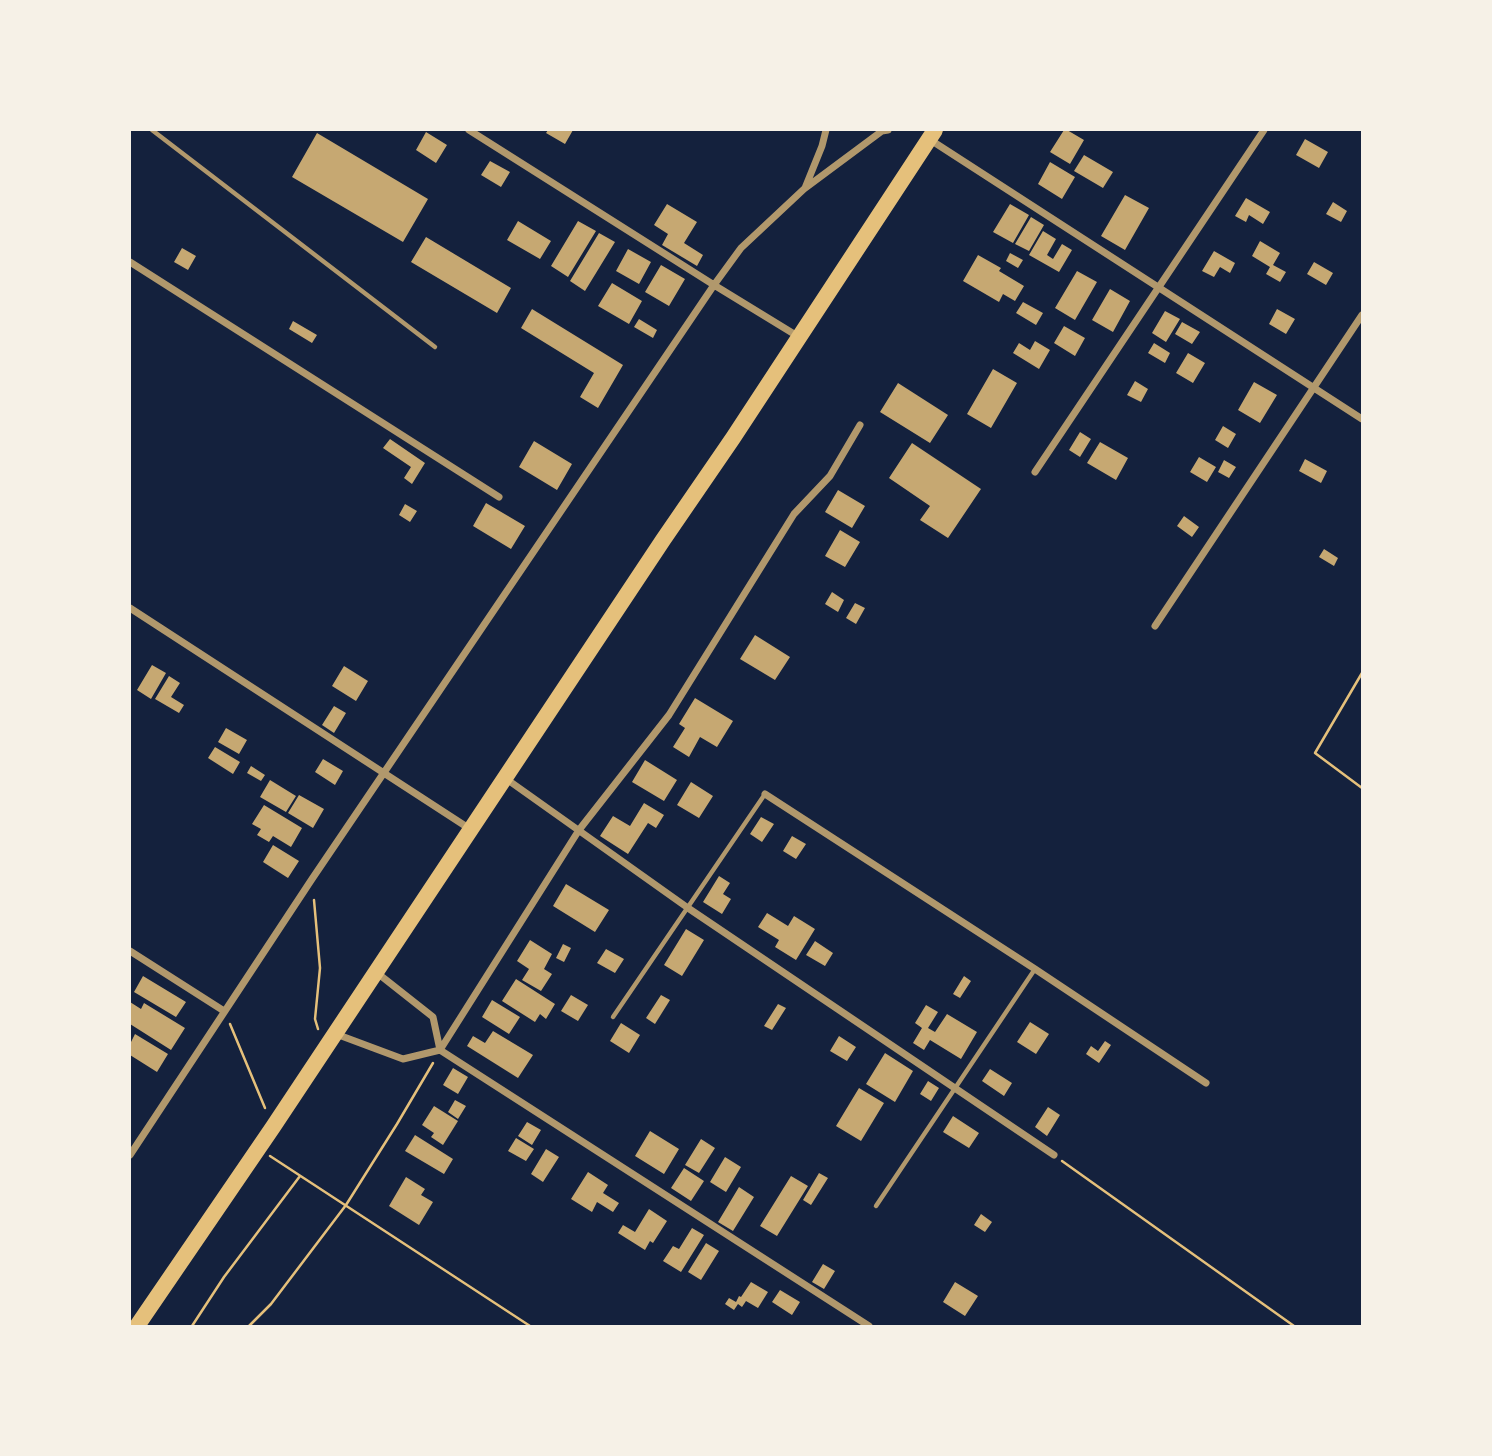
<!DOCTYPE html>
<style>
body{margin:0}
#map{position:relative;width:1492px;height:1456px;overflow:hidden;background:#14213d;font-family:Helvetica,sans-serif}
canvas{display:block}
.frame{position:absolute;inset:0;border:131px solid #f6f1e7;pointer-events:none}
</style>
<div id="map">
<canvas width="1492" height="1456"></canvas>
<div class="frame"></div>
</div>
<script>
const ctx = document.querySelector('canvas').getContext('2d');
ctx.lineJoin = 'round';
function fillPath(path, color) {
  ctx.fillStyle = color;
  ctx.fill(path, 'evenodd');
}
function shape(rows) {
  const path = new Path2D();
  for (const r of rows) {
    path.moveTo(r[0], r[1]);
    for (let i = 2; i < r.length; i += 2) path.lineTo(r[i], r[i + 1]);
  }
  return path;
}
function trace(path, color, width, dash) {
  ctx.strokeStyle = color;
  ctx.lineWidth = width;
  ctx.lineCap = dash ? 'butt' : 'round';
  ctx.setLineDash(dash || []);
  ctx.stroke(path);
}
const building = shape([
 [548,130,573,130,565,144,546,133],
 [1064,130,1067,130,1084,140,1070,164,1050,152],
 [426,132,447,145,436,163,416,150],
 [317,133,428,199,403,242,292,177],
 [1305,139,1328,152,1319,168,1296,155],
 [1084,155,1113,172,1103,188,1074,171],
 [490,161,510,172,501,187,481,175],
 [1050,162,1075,177,1062,199,1038,184],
 [1125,195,1149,208,1125,250,1101,236],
 [1246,198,1270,212,1263,224,1249,215,1246,222,1235,216],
 [1333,202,1347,211,1341,222,1326,214],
 [667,204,697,222,684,243,703,255,697,266,662,245,668,234,654,225],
 [1010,204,1029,215,1013,243,993,232],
 [1031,217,1044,225,1029,251,1015,244],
 [518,221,551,241,540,259,507,240],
 [578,221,596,231,568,277,551,266],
 [1043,231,1056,239,1047,255,1053,259,1062,244,1072,250,1059,272,1029,255],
 [599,233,615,242,585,291,570,281],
 [426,237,511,288,497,313,411,262],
 [1260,241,1280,253,1273,265,1286,272,1280,282,1266,274,1270,267,1252,256],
 [182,248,196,256,188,270,174,262],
 [628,249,651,262,639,284,616,271],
 [1214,251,1235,263,1230,273,1220,267,1214,277,1202,271],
 [1010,253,1023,260,1018,268,1006,261],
 [978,255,1001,268,999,271,1024,286,1015,301,1003,294,999,302,963,281],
 [1314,262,1333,273,1326,285,1307,274],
 [661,265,685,279,669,306,645,292],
 [1077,271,1097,282,1075,320,1055,308],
 [612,283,642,301,629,324,598,306],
 [1110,289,1130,301,1113,332,1092,320],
 [1023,302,1043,313,1036,325,1016,313],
 [532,309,623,365,598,408,580,397,594,373,521,328],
 [1277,309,1295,319,1286,334,1269,324],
 [1165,311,1180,319,1166,342,1152,333],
 [639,319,657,330,653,338,634,327],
 [293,321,317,335,312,343,289,329],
 [1182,322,1200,332,1192,344,1175,334],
 [1064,326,1085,338,1075,356,1054,343],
 [1035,341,1050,350,1039,369,1013,353,1019,343,1030,350],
 [1154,343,1170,353,1165,363,1148,353],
 [1188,353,1205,363,1193,383,1176,373],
 [993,369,1017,383,991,428,967,414],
 [1135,381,1148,389,1141,402,1127,395],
 [1254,382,1277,395,1260,423,1238,410],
 [898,383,948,415,930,443,880,412],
 [1223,426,1236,434,1228,448,1215,440],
 [1080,432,1091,439,1080,457,1069,450],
 [390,439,425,463,412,484,404,478,411,467,383,448],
 [534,441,572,464,557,490,519,467],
 [1100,442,1128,458,1116,480,1087,463],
 [912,443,981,489,948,538,920,520,930,506,889,478],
 [1199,457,1216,467,1207,482,1190,472],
 [1305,459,1327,471,1321,483,1299,471],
 [1224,460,1236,467,1229,478,1218,472],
 [838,490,865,506,852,528,825,512],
 [486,503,525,526,511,549,473,526],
 [405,504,417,511,410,522,399,515],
 [1184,516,1199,527,1192,537,1177,526],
 [840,530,860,542,845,567,825,556],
 [1324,549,1338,558,1334,566,1319,557],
 [832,592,844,600,838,612,825,604],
 [855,603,865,608,856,624,846,618],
 [755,635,790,657,775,680,740,659],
 [152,665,166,673,151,699,137,690],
 [344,666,368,681,356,701,332,686],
 [169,676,180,683,171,697,184,705,179,713,155,699],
 [695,698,733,721,717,747,700,737,689,757,673,747,685,728,679,724],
 [334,706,346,713,334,733,322,725],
 [226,728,247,740,239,754,218,742],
 [215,747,240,762,233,774,208,758],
 [323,759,343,771,335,785,315,772],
 [645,760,677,780,664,801,632,782],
 [251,766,265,775,261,781,247,773],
 [270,780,296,796,286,812,260,797],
 [691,782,713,796,699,818,677,805],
 [299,795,324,809,313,828,288,813],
 [644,803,664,815,656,828,648,823,628,854,600,836,613,816,630,826],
 [264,805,302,828,291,847,273,836,269,842,257,835,261,829,252,824],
 [761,817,774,824,762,842,750,834],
 [792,836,806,844,796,859,783,851],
 [273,845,299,861,288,878,263,862],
 [719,876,730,883,723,894,731,899,722,914,703,902],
 [566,884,609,910,595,932,553,906],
 [767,913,788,926,794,916,815,929,796,960,775,947,779,940,758,927],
 [686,929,704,940,682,976,664,965],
 [530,940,552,954,544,969,552,974,541,991,522,980,529,969,517,961],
 [815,941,833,953,825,966,806,955],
 [563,944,571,948,564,962,556,958],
 [606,949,624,959,615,973,597,963],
 [143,976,186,1002,176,1017,134,992],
 [964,976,971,981,960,998,953,994],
 [516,979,555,1004,546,1019,540,1014,535,1022,502,1001],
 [571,995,588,1005,578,1021,561,1011],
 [661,995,670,1000,655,1024,646,1018],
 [492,1000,520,1017,509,1034,482,1017],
 [130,1002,141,1009,144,1003,185,1028,171,1050,130,1024],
 [778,1004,786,1008,772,1030,764,1026],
 [926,1005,938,1012,928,1028,935,1032,947,1014,977,1032,961,1059,930,1040,924,1050,913,1043,922,1028,915,1023],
 [1030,1022,1049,1034,1036,1054,1017,1042],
 [621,1023,640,1035,629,1053,610,1041],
 [493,1031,533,1055,518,1078,467,1046,473,1036,485,1043],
 [135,1034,168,1054,157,1072,130,1055,130,1044],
 [839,1036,856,1047,847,1061,830,1051],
 [1105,1041,1111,1045,1099,1063,1086,1054,1091,1046,1098,1051],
 [885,1053,913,1071,895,1102,866,1084],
 [453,1068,468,1077,458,1094,443,1085],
 [990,1069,1012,1083,1004,1096,982,1081],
 [928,1081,939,1088,931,1101,920,1094],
 [859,1088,884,1103,861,1141,836,1126],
 [455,1100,466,1106,458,1119,448,1112],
 [434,1106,458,1121,443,1145,431,1137,434,1133,422,1125],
 [1048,1107,1060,1115,1047,1136,1035,1127],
 [953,1116,979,1133,969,1148,943,1132],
 [527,1122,541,1130,532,1145,518,1136],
 [650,1131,679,1149,664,1174,635,1156],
 [415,1135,453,1159,444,1174,405,1151],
 [516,1138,534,1149,526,1161,508,1151],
 [701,1139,715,1148,699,1173,685,1165],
 [546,1149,559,1157,543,1182,531,1174],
 [725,1157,741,1167,726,1192,710,1182],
 [684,1168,704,1181,691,1201,671,1188],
 [588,1172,608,1185,603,1193,619,1203,613,1212,597,1202,592,1212,571,1199],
 [819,1173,828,1178,811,1205,803,1200],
 [791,1176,808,1186,777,1236,760,1226],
 [406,1177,425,1189,421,1195,433,1202,419,1225,389,1206],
 [739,1187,754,1197,733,1231,718,1222],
 [649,1209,667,1221,653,1243,650,1241,645,1250,618,1233,623,1225,635,1232],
 [981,1214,992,1222,985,1232,974,1225],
 [692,1228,704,1235,681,1272,663,1261,673,1246,679,1249],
 [706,1243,719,1251,701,1280,688,1272],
 [823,1264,835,1271,824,1289,812,1282],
 [751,1282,768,1292,758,1308,746,1301,742,1307,738,1304,734,1310,725,1304,729,1298,736,1302,739,1296,741,1297],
 [955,1282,978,1296,965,1316,943,1302],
 [780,1290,800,1302,792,1315,772,1302]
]);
const path = shape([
 [1362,673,1315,753,1362,788],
 [314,900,320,968,315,1019,318,1029],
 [230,1024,265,1108],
 [270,1156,530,1326],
 [1062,1161,1294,1326],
 [192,1326,224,1277,300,1176],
 [249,1326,271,1304,346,1205,397,1124,433,1063]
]);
const service = shape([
 [152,130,435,347],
 [613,1017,765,794],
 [876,1206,1035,969]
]);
const minor = shape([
 [469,130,714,285,799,337],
 [929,139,1362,419],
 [805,188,822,146,826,130],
 [130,262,499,497],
 [1035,472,1264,130],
 [130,608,470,829],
 [1155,626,1362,315],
 [505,778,688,908,1054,1155],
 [765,794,1035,969,1206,1083],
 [130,951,224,1011],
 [376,972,433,1017,440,1050,869,1326],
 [336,1034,403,1059,440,1050,579,830,669,715,794,514,830,476,860,425],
 [130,1155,312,879,714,285,741,248,804,189,882,131,888,130]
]);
const primary = shape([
 [137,1326,273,1127,663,540,733,438,935,130]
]);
fillPath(building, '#c6a872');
trace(path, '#e5c07b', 2.5);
trace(service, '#b1986c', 4.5);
trace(minor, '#b1986c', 7);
trace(primary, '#e5c07b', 16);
</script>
